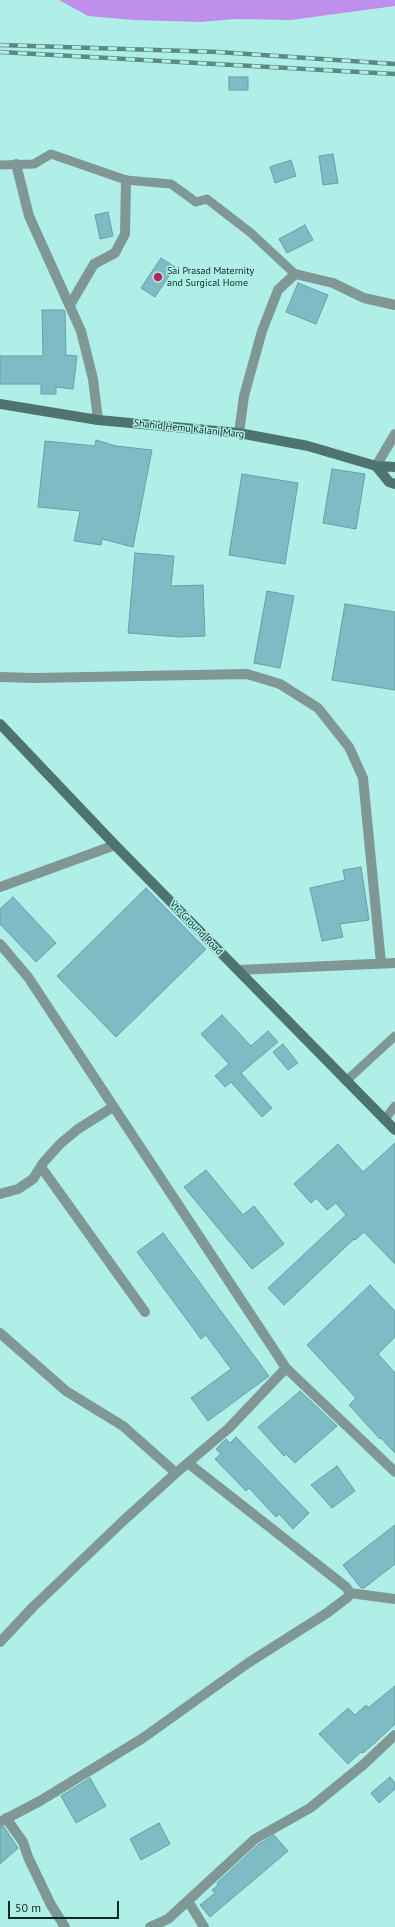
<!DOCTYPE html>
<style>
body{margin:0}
#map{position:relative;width:395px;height:1927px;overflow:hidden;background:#b0efe8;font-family:"PT Sans",sans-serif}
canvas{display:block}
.scale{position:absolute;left:8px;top:1901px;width:111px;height:18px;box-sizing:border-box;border:2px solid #0e2826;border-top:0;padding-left:5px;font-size:12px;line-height:14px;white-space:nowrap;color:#0e2826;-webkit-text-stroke:3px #b0efe8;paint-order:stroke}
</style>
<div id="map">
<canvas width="395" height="1927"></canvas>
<div class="scale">50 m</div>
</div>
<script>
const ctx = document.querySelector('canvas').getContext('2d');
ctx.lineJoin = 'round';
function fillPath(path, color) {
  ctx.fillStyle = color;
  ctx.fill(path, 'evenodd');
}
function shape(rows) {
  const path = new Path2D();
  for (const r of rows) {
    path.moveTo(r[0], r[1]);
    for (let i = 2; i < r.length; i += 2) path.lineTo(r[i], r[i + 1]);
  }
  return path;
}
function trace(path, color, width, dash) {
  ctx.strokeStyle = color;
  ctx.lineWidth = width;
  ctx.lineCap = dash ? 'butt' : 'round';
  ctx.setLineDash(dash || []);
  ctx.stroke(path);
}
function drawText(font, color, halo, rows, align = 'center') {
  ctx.font = font + ' "PT Sans",sans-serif';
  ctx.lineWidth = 3;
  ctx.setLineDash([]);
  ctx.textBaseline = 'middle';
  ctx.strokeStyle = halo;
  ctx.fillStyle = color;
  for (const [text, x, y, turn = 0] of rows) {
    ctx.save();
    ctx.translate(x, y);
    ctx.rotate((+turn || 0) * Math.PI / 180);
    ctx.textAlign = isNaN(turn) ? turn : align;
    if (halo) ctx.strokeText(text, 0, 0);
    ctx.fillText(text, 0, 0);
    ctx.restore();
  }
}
const water = shape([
 [59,0,395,0,395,6,291,20,235,19,201,22,134,20,88,16]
]);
const building = shape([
 [229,77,248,77,248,90,229,90,229,77],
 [333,154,338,183,323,185,319,156,333,154],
 [291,160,296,176,275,183,270,167,291,160],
 [108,212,113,236,100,239,95,215,108,212],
 [305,225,313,240,287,253,279,239,305,225],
 [161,258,175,267,155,297,141,288,161,258],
 [298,283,328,295,316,324,286,312,298,283],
 [42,310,64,310,65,312,66,355,77,356,73,389,56,387,56,394,41,394,41,384,0,384,0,356,43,356,42,310],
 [96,440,116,446,152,450,133,547,102,539,101,545,74,541,80,511,38,507,45,441,95,446,96,440],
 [332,469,365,474,356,529,323,523,332,469],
 [242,474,298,483,285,564,229,555,242,474],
 [135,553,174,556,171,586,203,585,205,636,180,637,128,633,135,553],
 [267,591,294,596,280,668,254,663,267,591],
 [345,604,395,612,395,690,332,680,345,604],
 [361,867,369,920,340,924,343,937,322,941,310,888,345,880,343,870,361,867],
 [146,888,206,949,116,1037,57,976,146,888],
 [13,897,56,943,36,962,0,924,0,909,13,897],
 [222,1015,251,1046,268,1031,278,1042,241,1073,272,1108,262,1117,231,1082,225,1087,215,1076,229,1064,201,1034,222,1015],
 [283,1044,298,1063,288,1070,273,1052,283,1044],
 [395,1143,395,1264,364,1232,355,1240,354,1239,284,1305,268,1288,346,1215,336,1203,327,1210,316,1198,311,1203,294,1184,338,1144,363,1172,395,1143],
 [206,1170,243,1215,254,1206,284,1244,252,1269,184,1187,206,1170],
 [163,1233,269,1376,208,1421,191,1398,231,1369,206,1335,201,1339,137,1252,163,1233],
 [370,1285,395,1311,395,1337,378,1354,395,1373,395,1453,381,1438,380,1439,349,1405,356,1398,307,1345,370,1285],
 [300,1391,337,1426,295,1463,286,1454,284,1456,258,1427,300,1391],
 [236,1437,309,1513,293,1529,279,1514,276,1517,249,1488,246,1491,215,1459,221,1454,216,1449,226,1439,230,1443,236,1437],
 [337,1466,355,1491,332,1508,311,1485,337,1466],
 [395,1525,395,1564,364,1588,361,1588,343,1565,395,1525],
 [395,1686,395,1724,377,1741,363,1753,361,1752,348,1764,319,1734,348,1708,355,1715,366,1705,368,1708,395,1686],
 [390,1777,395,1783,395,1789,379,1803,371,1793,390,1777],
 [90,1778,106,1806,76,1823,61,1796,90,1778],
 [159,1823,170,1844,141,1860,130,1839,159,1823],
 [4,1827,18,1848,0,1864,0,1828,4,1827],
 [274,1835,288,1851,210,1917,200,1905,215,1893,212,1890,218,1885,217,1883,259,1844,274,1835]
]);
const lane = shape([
 [0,165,34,164,51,154,126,180,171,184,196,202,207,199,251,233,295,274],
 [346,1081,395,1036],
 [384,1120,395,1106]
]);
const street = shape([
 [16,164,29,216,81,331,93,379,98,420],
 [70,305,94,264,115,253,125,234,126,180],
 [239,433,244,396,262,331,278,290,295,274,333,283,364,298,395,305],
 [376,466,395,434],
 [0,677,34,678,247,674,280,684,318,708,349,747,363,778,381,963],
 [0,887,115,845],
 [0,944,28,977,286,1368,395,1472],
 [238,970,395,963],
 [41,1167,145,1312],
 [0,1194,18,1189,33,1179,43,1163,60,1144,78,1129,113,1107],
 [0,1333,66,1391,123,1426,176,1473,123,1521,33,1607,0,1642],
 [176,1473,229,1428,286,1368],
 [350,1593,395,1599],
 [6,1818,23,1842,28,1857,51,1905,65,1927],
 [0,1822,40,1801,143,1738,248,1663,327,1613,348,1597,350,1593,346,1587,188,1463],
 [188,1901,204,1927],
 [150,1927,168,1919,255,1839,310,1808,363,1765,395,1735]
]);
const secondary = shape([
 [0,404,98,420,239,433,308,446,376,466,395,467],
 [376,466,389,482,395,484],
 [0,724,115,845,395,1130]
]);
const rail = shape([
 [0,45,218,52,395,64],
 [0,52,395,74]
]);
const markers = [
 [158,277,5,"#b62756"]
];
const poiNames = [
 ["Sai Prasad Maternity",167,271],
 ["and Surgical Home",167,283]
];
const streetNames = [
 ["Shahid Hemu Kalani Marg",189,429,6],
 ["Vtc Ground Road",196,928,46]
];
fillPath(water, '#bf90eb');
fillPath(building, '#7fbbc4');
trace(building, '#64a0a9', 1);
trace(lane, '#7f9895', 9);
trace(street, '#7f9895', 10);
trace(secondary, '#4f7470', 10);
trace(rail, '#5d8984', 4.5);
trace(rail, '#b0efe8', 3, [9]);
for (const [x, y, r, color] of markers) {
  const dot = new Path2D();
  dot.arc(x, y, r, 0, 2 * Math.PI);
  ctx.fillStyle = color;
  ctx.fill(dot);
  trace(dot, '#b0efe8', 1.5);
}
drawText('10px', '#0e2826', '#b0efe8', poiNames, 'left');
drawText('10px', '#0e2826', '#b0efe8', streetNames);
</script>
